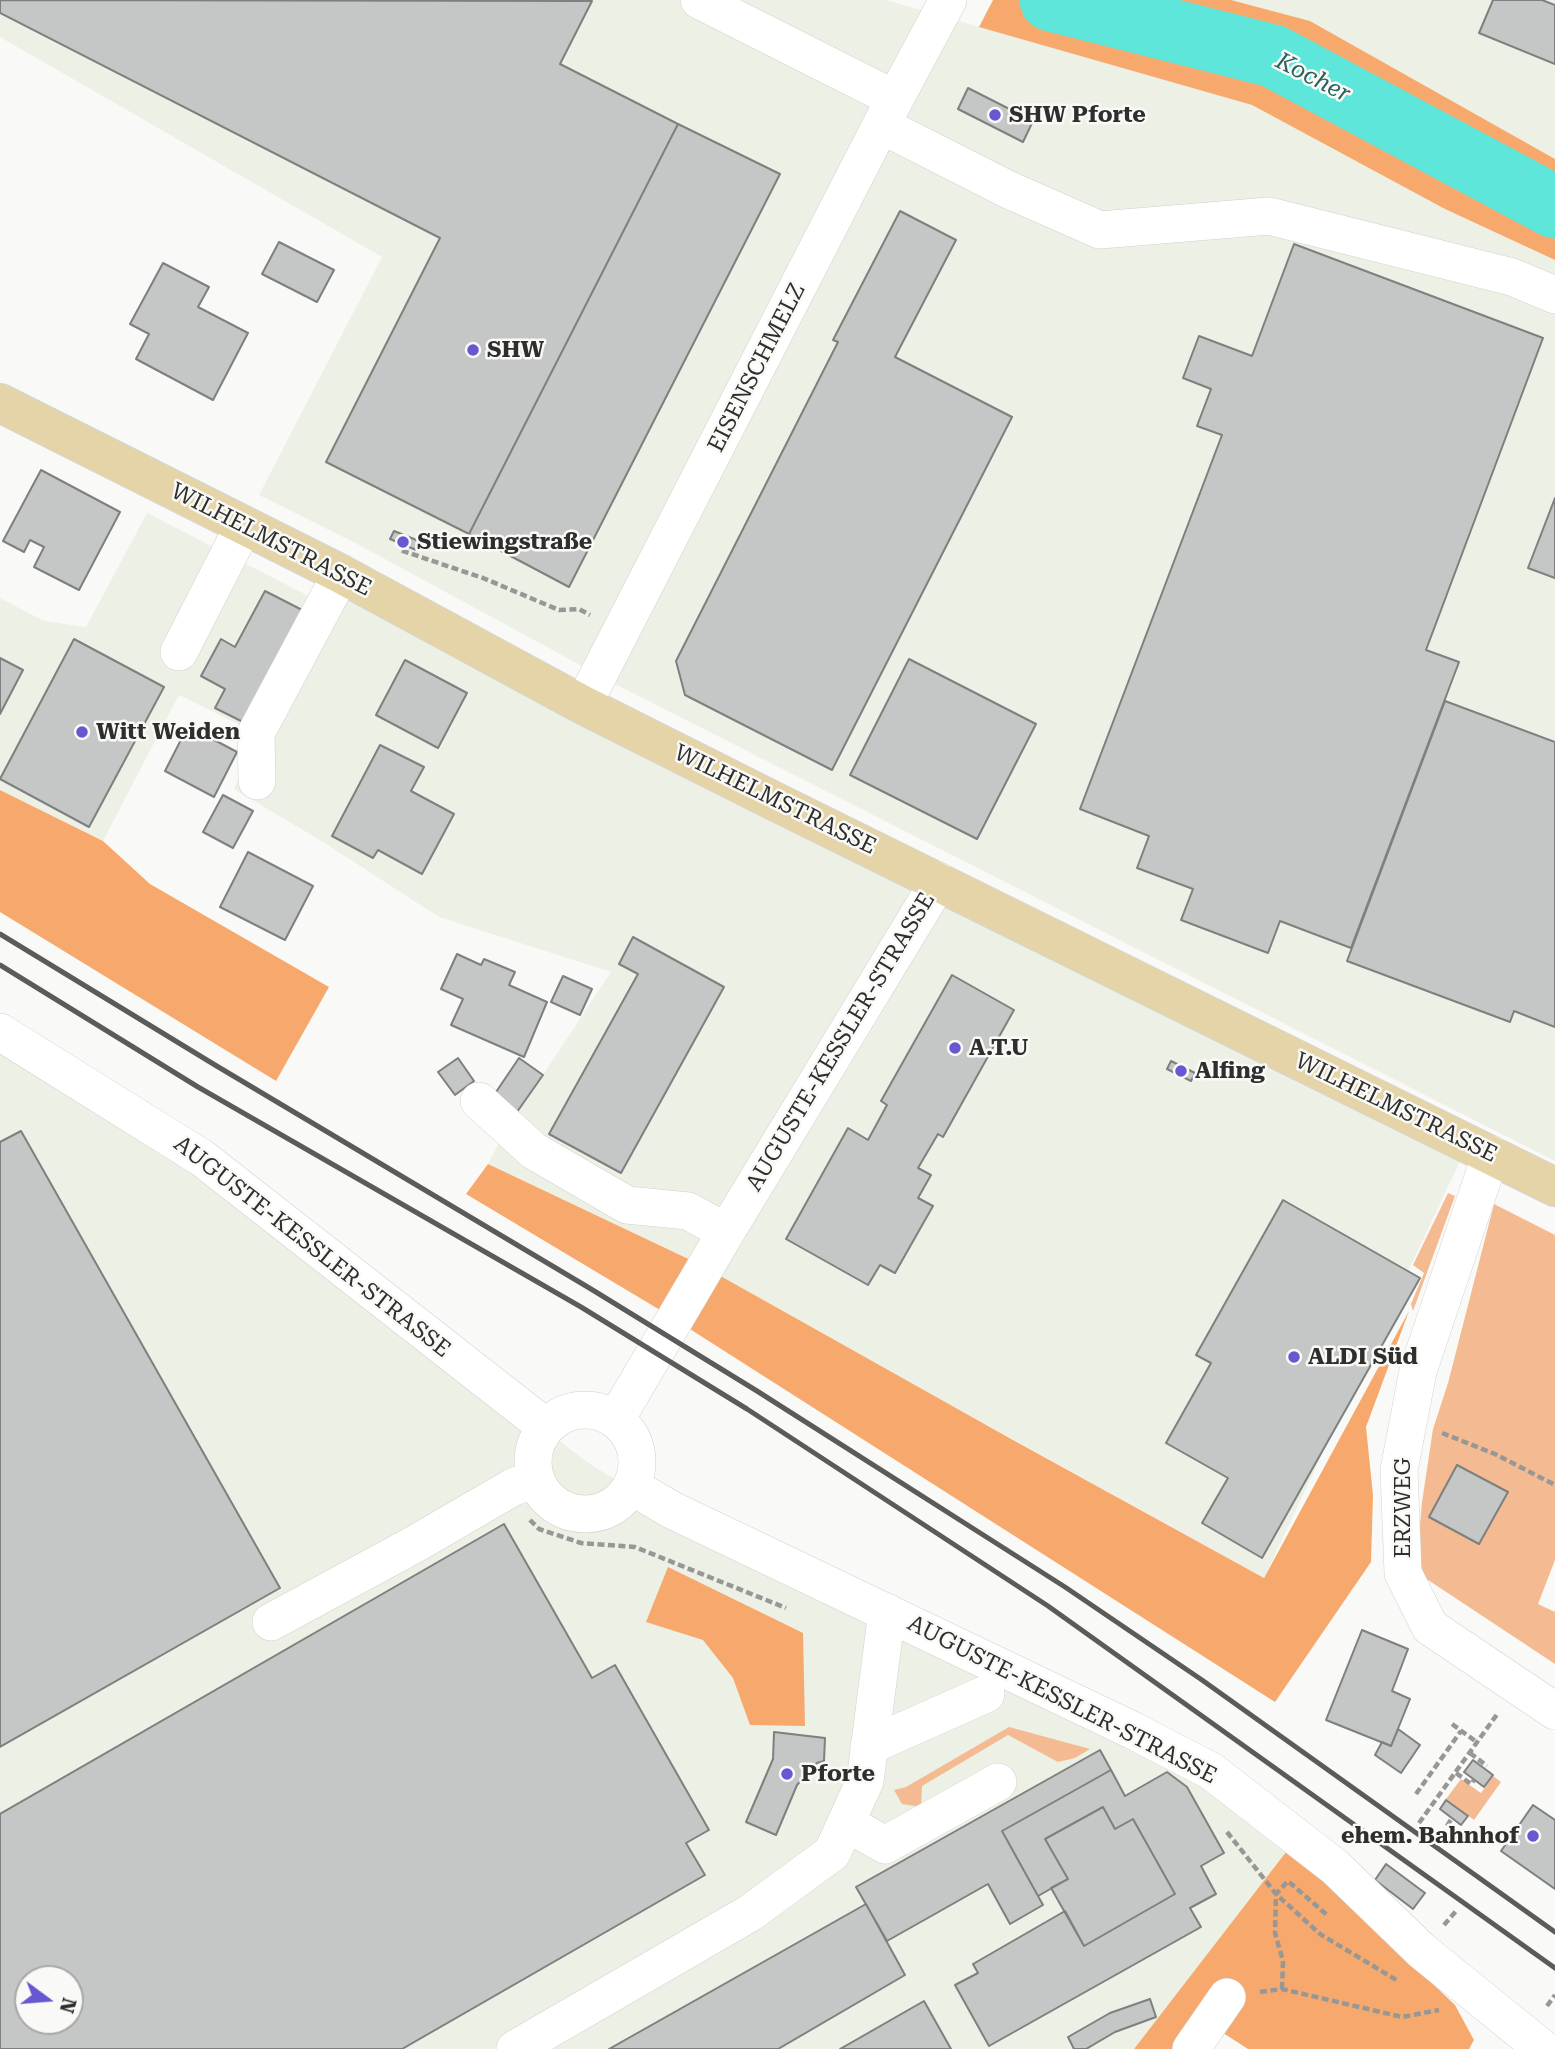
<!DOCTYPE html>
<meta charset="utf-8">
<style>
body{margin:0}
#map{position:relative;width:1555px;height:2049px;overflow:hidden;background:#f9faf7;font-family:"Roboto Serif",serif}
canvas{display:block}
.north{position:absolute;left:14px;top:1965px;width:70px;height:70px;box-sizing:border-box;background:#f9faf7;border:2px solid #a8a8a6;border-radius:50%;rotate:106deg;font-size:19px;font-weight:700;line-height:28px;text-align:center;color:#2e2e2d}
.north::after{content:'';display:block;margin:auto;width:24px;height:32px;background:#6558d1;clip-path:polygon(50% 0,100% 100%,50% 72%,0 100%)}
</style>
<div id="map">
<canvas width="1555" height="2049"></canvas>
<div class="north">N</div>
</div>
<script>
const ctx = document.querySelector('canvas').getContext('2d');
ctx.lineJoin = 'round';
function fillPath(path, color) {
  ctx.fillStyle = color;
  ctx.fill(path, 'evenodd');
}
function shape(rows) {
  const path = new Path2D();
  for (const r of rows) {
    if (r.length === 3) {
      path.moveTo(r[0] + r[2], r[1]);
      path.arc(r[0], r[1], r[2], 0, 2 * Math.PI);
      continue;
    }
    path.moveTo(r[0], r[1]);
    for (let i = 2; i < r.length; i += 2) path.lineTo(r[i], r[i + 1]);
  }
  return path;
}
function trace(path, color, width, dash) {
  ctx.strokeStyle = color;
  ctx.lineWidth = width;
  ctx.lineCap = dash ? 'butt' : 'round';
  ctx.setLineDash(dash || []);
  ctx.stroke(path);
}
function drawText(font, color, halo, rows, align = 'center') {
  ctx.font = font + ' "Roboto Serif",serif';
  ctx.lineWidth = 5;
  ctx.setLineDash([]);
  ctx.textBaseline = 'middle';
  ctx.strokeStyle = halo;
  ctx.fillStyle = color;
  for (const [text, x, y, turn = 0] of rows) {
    ctx.save();
    ctx.translate(x, y);
    ctx.rotate((+turn || 0) * Math.PI / 180);
    ctx.textAlign = isNaN(turn) ? turn : align;
    if (halo) ctx.strokeText(text, 0, 0);
    ctx.fillText(text, 0, 0);
    ctx.restore();
  }
}
const built = shape([
 [0,0,886,0,1252,105,1445,209,1555,260,1555,1161,617,685,359,545,259,495,382,257,0,37],
 [1231,0,1555,0,1555,159,1310,21],
 [147,513,324,604,337,582,930,886,699,1264,488,1164,505,1132,611,972,439,917,323,842,234,789,256,733,179,695,103,841,0,790,0,598,44,621,86,627],
 [942,897,1461,1159,1264,1578,712,1273],
 [0,1042,202,1163,587,1462,688,1525,1207,1774,1293,1843,1134,2049,0,2049],
 [28,1979,70,1979,70,2021,28,2021]
]);
const green = shape([
 [1448,1193,1455,1196,1413,1311,1411,1304,1424,1273,1413,1265],
 [1494,1204,1555,1235,1555,1560,1538,1604,1555,1612,1555,1664,1416,1572,1422,1502,1433,1429,1448,1383],
 [1009,1727,1090,1749,1075,1758,1058,1762,1008,1735,922,1786,921,1807,902,1804,894,1790,906,1787],
 [1493,1776,1501,1782,1474,1820,1446,1799,1461,1779,1481,1793]
]);
const forest = shape([
 [993,0,1231,0,1310,21,1555,159,1555,260,1445,209,1252,105,979,27],
 [0,790,103,841,150,884,329,987,276,1081,0,912],
 [488,1164,699,1264,1013,1440,1264,1578,1409,1311,1366,1427,1373,1495,1371,1562,1275,1702,660,1310,466,1194],
 [668,1567,803,1633,805,1726,750,1725,733,1678,703,1640,646,1622],
 [1293,1843,1360,1915,1455,2005,1474,2040,1469,2049,1248,2049,1206,2022,1186,2049,1134,2049]
]);
const river = shape([
 [1051,0,1273,56,1555,207]
]);
const building = shape([
 [0,0,592,1,560,64,678,124,469,534,326,462,440,238,0,13,0,0],
 [1493,0,1542,0,1555,5,1555,64,1479,33,1493,0],
 [968,88,1033,121,1023,142,958,109,968,88],
 [678,124,780,174,569,587,469,534,678,124],
 [900,211,956,240,895,357,1012,417,832,770,685,695,676,661,838,342,833,340,900,211],
 [279,242,334,270,317,302,262,274,279,242],
 [1294,244,1543,338,1426,650,1459,662,1351,948,1280,921,1268,953,1181,920,1193,889,1137,868,1149,836,1080,809,1222,435,1197,426,1211,389,1183,378,1199,336,1252,356,1294,244],
 [163,263,209,287,198,307,248,333,213,400,136,359,149,334,130,324,163,263],
 [41,470,120,512,79,590,34,567,44,547,30,540,24,552,3,541,41,470],
 [1555,498,1555,578,1528,568,1555,498],
 [394,531,419,541,416,550,390,539,394,531],
 [265,591,310,614,245,723,215,708,225,689,201,676,221,639,235,647,265,591],
 [74,639,164,687,89,827,0,779,74,639],
 [0,658,23,670,0,714,0,658],
 [909,659,1036,724,977,839,850,775,909,659],
 [405,660,467,693,438,748,376,715,405,660],
 [1445,701,1555,742,1555,1027,1514,1011,1510,1022,1347,961,1445,701],
 [188,726,237,752,214,797,165,771,188,726],
 [380,745,424,767,411,791,454,814,422,874,378,850,373,858,332,836,380,745],
 [223,795,253,811,233,848,203,832,223,795],
 [248,852,313,886,285,940,220,907,248,852],
 [633,937,724,987,621,1173,549,1134,638,974,619,964,633,937],
 [457,954,481,965,484,959,515,972,509,985,547,1002,524,1057,451,1025,463,999,441,989,457,954],
 [952,975,1014,1010,943,1137,938,1134,918,1168,931,1175,918,1198,933,1206,895,1273,880,1265,868,1285,786,1239,848,1128,868,1140,887,1105,881,1101,952,975],
 [563,976,592,989,580,1015,551,1002,563,976],
 [458,1058,474,1081,455,1095,438,1072,458,1058],
 [519,1058,543,1075,517,1112,494,1095,519,1058],
 [1171,1061,1195,1073,1191,1081,1167,1069,1171,1061],
 [21,1131,280,1588,0,1747,0,1142,21,1131],
 [1283,1200,1420,1278,1262,1558,1202,1523,1228,1478,1166,1443,1211,1363,1196,1355,1283,1200],
 [1457,1465,1508,1492,1479,1544,1429,1517,1457,1465],
 [504,1524,592,1678,615,1665,709,1830,686,1843,705,1875,402,2049,0,2049,0,1814,504,1524],
 [28,1979,70,1979,70,2021,28,2021,28,1979],
 [1362,1630,1408,1649,1392,1691,1410,1699,1391,1746,1326,1720,1362,1630],
 [1398,1729,1420,1745,1401,1773,1375,1755,1382,1742,1391,1746,1398,1729],
 [774,1732,825,1738,824,1761,817,1763,797,1785,776,1835,746,1822,773,1759,774,1732],
 [1100,1750,1111,1770,1002,1831,1043,1905,1010,1924,988,1884,887,1941,856,1887,1100,1750],
 [1473,1760,1493,1775,1484,1787,1464,1772,1473,1760],
 [1111,1770,1125,1796,1167,1772,1187,1787,1224,1853,1201,1866,1216,1894,1190,1908,1201,1927,989,2046,955,1985,978,1973,973,1964,1065,1911,1084,1946,1175,1894,1133,1819,1115,1829,1103,1807,1045,1839,1068,1879,1038,1896,1002,1831,1111,1770],
 [1446,1800,1468,1816,1461,1825,1440,1809,1446,1800],
 [1533,1805,1555,1820,1555,1889,1501,1851,1533,1805],
 [1103,1807,1115,1829,1133,1819,1175,1894,1084,1946,1051,1888,1068,1879,1045,1839,1103,1807],
 [1386,1864,1425,1893,1413,1909,1375,1880,1386,1864],
 [866,1904,905,1975,778,2049,609,2049,866,1904],
 [1150,1999,1156,2017,1115,2032,1086,2049,1074,2049,1068,2037,1110,2013,1150,1999],
 [924,2001,951,2049,840,2049,924,2001]
]);
const path = shape([
 [403,542,400,550,483,578,559,610,579,609,590,615],
 [1442,1433,1495,1454,1555,1485],
 [530,1520,539,1529,581,1543,635,1547,786,1608],
 [1452,1724,1478,1743],
 [1470,1753,1487,1766],
 [1456,1773,1471,1784,1474,1780],
 [1416,1794,1461,1731],
 [1419,1823,1498,1713],
 [1447,1826,1452,1818],
 [1227,1832,1276,1894,1320,1934,1398,1981],
 [1444,1925,1457,1910],
 [1282,1989,1283,1961,1275,1933,1276,1894,1288,1881,1327,1915],
 [1260,1992,1282,1989,1402,2017,1439,2010],
 [1547,2006,1555,1995]
]);
const minor = shape([
 [699,0,895,99],
 [881,125,1009,190,1100,230,1269,216,1512,277,1555,295],
 [179,652,244,525],
 [583,705,881,125,948,0],
 [257,781,256,733,341,574],
 [0,1032,202,1158,546,1427],
 [479,1101,534,1151,627,1205,688,1211,726,1232],
 [1491,1154,1418,1371,1399,1470,1403,1573,1430,1627,1555,1711],
 [585,1462,52],
 [616,1419,726,1232,939,881],
 [631,1486,672,1510,1132,1730,1211,1771,1335,1867,1422,1951,1543,2049],
 [271,1622,415,1544,513,1487,535,1479],
 [869,1746,986,1694],
 [846,1823,885,1845,998,1782],
 [515,2049,750,1913,832,1853,865,1781,887,1612],
 [1191,2049,1227,1997]
]);
const major = shape([
 [0,403,341,574,583,705,774,801,1555,1187]
]);
const rail = shape([
 [0,934,215,1065,591,1289,757,1391,1065,1587,1202,1680,1555,1932],
 [0,965,198,1087,581,1307,747,1409,1048,1606,1555,1968]
]);
const markers = [
 [995,115,7,"#6558d1"],
 [473,350,7,"#6558d1"],
 [403,542,7,"#6558d1"],
 [82,732,7,"#6558d1"],
 [955,1048,7,"#6558d1"],
 [1181,1071,7,"#6558d1"],
 [1294,1357,7,"#6558d1"],
 [787,1774,7,"#6558d1"],
 [1533,1836,7,"#6558d1"]
];
const poiNames = [
 ["SHW Pforte",1009,115],
 ["SHW",487,350],
 ["Stiewingstraße",417,542],
 ["Witt Weiden",96,732],
 ["A.T.U",969,1048],
 ["Alfing",1195,1071],
 ["ALDI Süd",1308,1357],
 ["Pforte",801,1774],
 ["ehem. Bahnhof",1519,1836,"right"]
];
const streetNames = [
 ["EISENSCHMELZ",757,368,-63],
 ["WILHELMSTRASSE",271,540,27],
 ["WILHELMSTRASSE",775,800,26],
 ["AUGUSTE-KESSLER-STRASSE",841,1042,-59],
 ["WILHELMSTRASSE",1396,1108,26],
 ["AUGUSTE-KESSLER-STRASSE",312,1247,38],
 ["ERZWEG",1403,1508,-90],
 ["AUGUSTE-KESSLER-STRASSE",1062,1700,27]
];
const waterNames = [
 ["Kocher",1313,78,27]
];
fillPath(built, '#ecf0e5');
fillPath(green, '#f4bb92');
fillPath(forest, '#f7a96d');
trace(river, '#5de6d9', 63);
fillPath(building, '#c4c7c5');
trace(building, '#7d807e', 2);
trace(minor, '#d1d2ce', 38);
trace(major, '#d5d5d5', 40);
trace(path, '#979795', 4.5, [7, 3.5]);
trace(minor, '#fff', 37);
trace(major, '#e4d4a7', 38);
trace(rail, '#5b5b5a', 5);
for (const [x, y, r, color] of markers) {
  const dot = new Path2D();
  dot.arc(x, y, r, 0, 2 * Math.PI);
  ctx.fillStyle = color;
  ctx.fill(dot);
  trace(dot, '#f9faf7', 2.5);
}
drawText('bold 23px', '#2e2e2d', '#f9faf7', poiNames, 'left');
drawText('23px', '#2e2e2d', '#f9faf7', streetNames);
drawText('italic 24px', '#29615c', '#f9faf7', waterNames);
</script>
